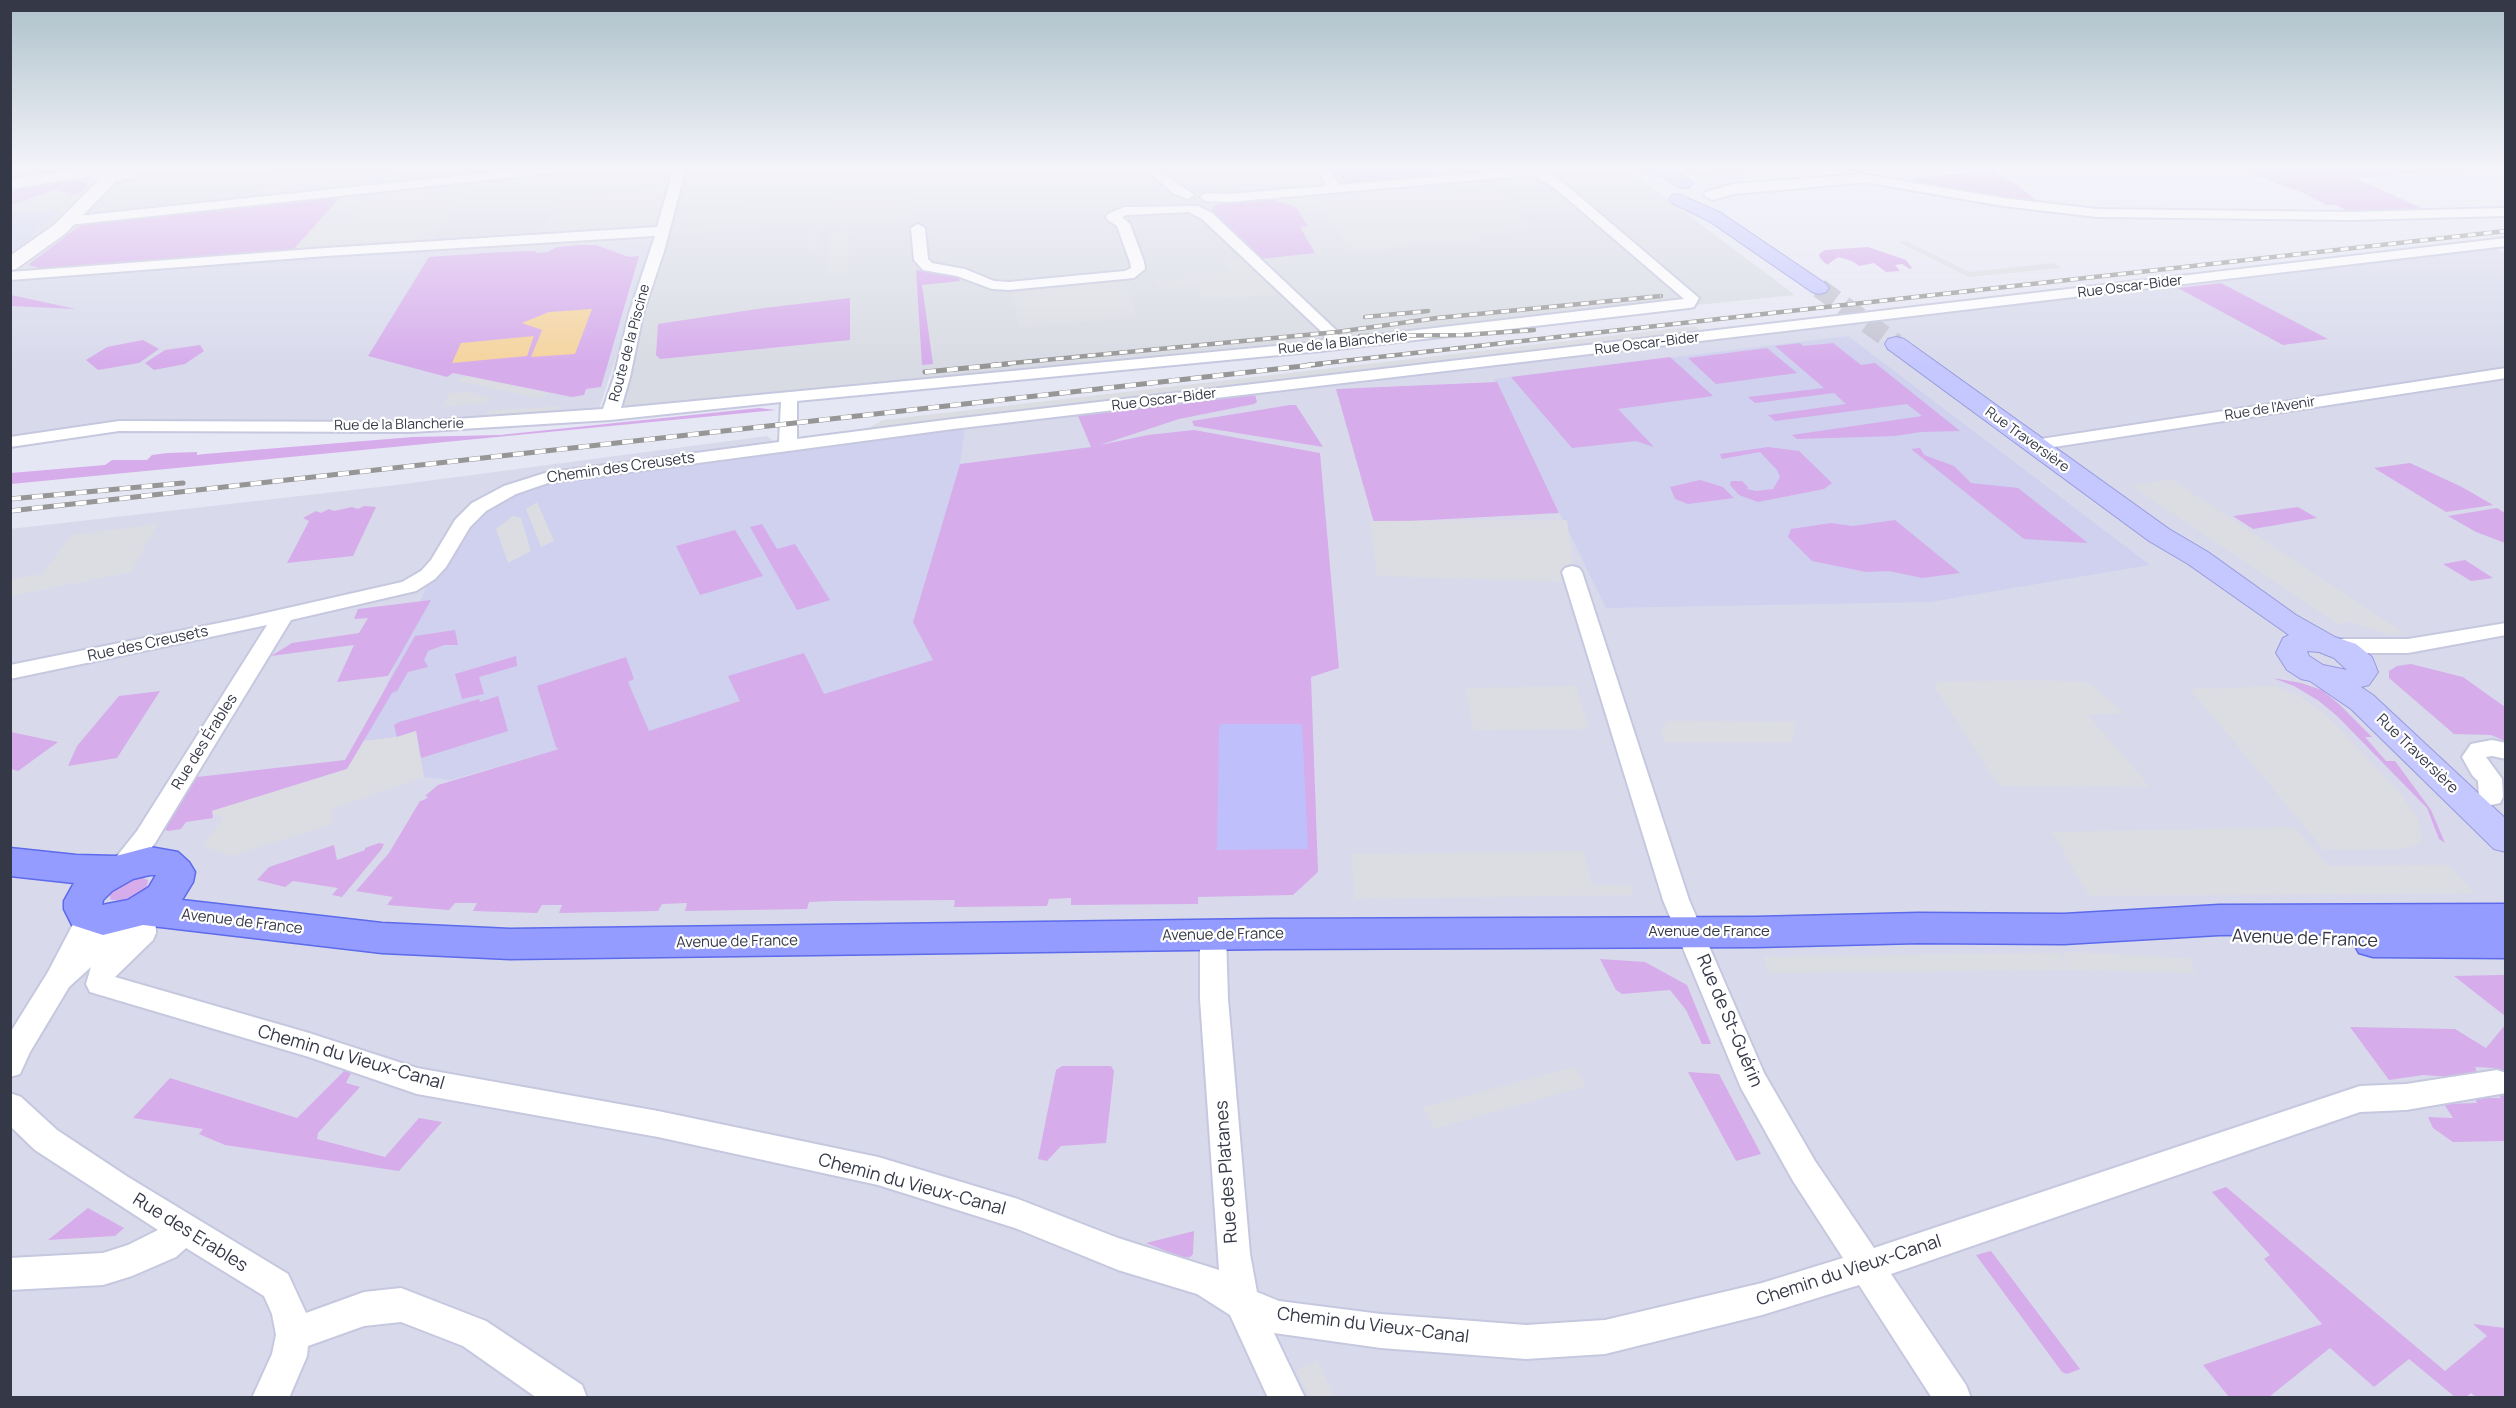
<!DOCTYPE html>
<meta charset="utf-8">
<style>
body{margin:0}
#map{position:relative;width:2516px;height:1408px;overflow:hidden;background:#e6e7f4;font-family:Manrope,sans-serif}
canvas{display:block}
.frame{position:absolute;inset:0;border:12px solid #353847;pointer-events:none}
</style>
<div id="map">
<canvas width="2516" height="1408"></canvas>
<div class="frame"></div>
</div>
<script>
const ctx = document.querySelector('canvas').getContext('2d');
ctx.lineJoin = 'round';
function fillPath(path, color) {
  ctx.fillStyle = color;
  ctx.fill(path, 'evenodd');
}
function shape(rows) {
  const path = new Path2D();
  for (const r of rows) {
    path.moveTo(r[0], r[1]);
    for (let i = 2; i < r.length; i += 2) path.lineTo(r[i], r[i + 1]);
  }
  return path;
}
function trace(path, color, width, dash) {
  ctx.strokeStyle = color;
  ctx.lineWidth = width;
  ctx.lineCap = dash ? 'butt' : 'round';
  ctx.setLineDash(dash || []);
  ctx.stroke(path);
}
function drawText(font, color, halo, rows, align = 'center') {
  ctx.font = font + ' Manrope,sans-serif';
  ctx.lineWidth = 4.5;
  ctx.setLineDash([]);
  ctx.textBaseline = 'middle';
  ctx.strokeStyle = halo;
  ctx.fillStyle = color;
  for (const [text, x, y, turn = 0] of rows) {
    ctx.save();
    ctx.translate(x, y);
    ctx.rotate((+turn || 0) * Math.PI / 180);
    ctx.textAlign = isNaN(turn) ? turn : align;
    if (halo) ctx.strokeText(text, 0, 0);
    ctx.fillText(text, 0, 0);
    ctx.restore();
  }
}
const residential = shape([
 [640,236,651,240,651,252,598,412,407,423,115,423,11,439,10,280,137,268],
 [2485,245,2506,253,2505,1397,11,1397,10,529,396,485,767,436,777,444]
]);
const industrial = shape([
 [10,168,1626,168,1795,295,610,415,663,231,11,276]
]);
const education = shape([
 [58,211,17,250,11,250,11,213],
 [1848,336,2150,565,1930,602,1606,608,1494,379],
 [965,427,960,464,913,622,934,660,755,716,570,746,450,780,424,777,415,731,397,737,364,741,433,570,462,524,523,484]
]);
const green = shape([
 [1334,168,1431,168,1437,175,1354,184,1342,180],
 [2241,168,2493,168,2355,178,2428,211,2353,214,2336,205,2327,205,2301,192,2267,180],
 [1993,171,2019,186,2043,206,1939,188,1909,179],
 [75,180,85,182,88,185,79,193,69,197,72,194,55,190,11,205,10,189],
 [343,194,293,250,44,269,28,265,78,227,92,222],
 [1267,198,1296,207,1308,226,1300,227,1315,253,1260,259,1211,211,1213,207,1223,202],
 [580,245,596,245,629,257,639,256,601,387,586,389,584,395,572,397,453,373,447,377,368,356,429,257,502,252,536,251,536,253,548,252,557,247],
 [1868,247,1906,260,1912,268,1910,269,1902,264,1895,265,1900,271,1886,272,1874,263,1859,266,1852,261,1838,257,1827,265,1820,258,1819,254,1825,250],
 [916,270,959,278,960,281,922,285,933,364,922,365],
 [2221,283,2328,339,2283,345,2178,288],
 [11,295,76,309,11,306],
 [850,298,850,340,660,359,656,355,658,324,764,308],
 [143,340,159,349,139,363,98,370,86,360,107,347],
 [1800,343,1803,346,1833,343,1861,365,1875,363,1960,431,1921,432,1895,436,1797,439,1792,435,1922,416,1907,404,1775,421,1768,415,1846,404,1834,393,1755,403,1748,397,1824,388,1775,346],
 [200,345,204,351,185,364,154,370,145,363,165,350],
 [1767,348,1797,373,1716,384,1688,358],
 [1670,357,1713,396,1618,409,1654,447,1636,441,1572,448,1511,377],
 [1497,382,1559,513,1374,523,1336,389],
 [1255,395,1257,402,1254,404,1179,419,1100,445,1148,435,1194,430,1320,453,1339,668,1311,677,1318,872,1293,895,1198,897,1198,904,1071,905,1071,898,1049,899,1047,906,954,907,955,900,832,901,809,902,807,909,685,911,687,903,662,904,658,911,559,913,562,905,542,905,537,913,473,911,477,903,455,903,449,910,387,905,393,897,356,891,389,853,420,801,424,800,428,797,425,796,438,785,559,749,556,747,537,686,626,657,634,679,628,682,649,731,740,701,728,676,804,653,824,694,933,660,913,622,960,464,1091,447,1078,416],
 [1290,405,1296,405,1323,447,1194,426,1192,421],
 [759,408,776,410,11,484,11,473,105,465,112,460,147,460,152,455,167,453,197,452,197,455,204,454,413,437,500,435],
 [1768,447,1799,451,1832,483,1824,489,1758,502,1739,495,1730,485,1731,481,1742,481,1748,487,1747,489,1756,491,1773,489,1780,477,1777,470,1760,452,1722,459,1720,454],
 [1920,448,1924,455,1954,466,1971,483,2018,488,2088,543,2024,539,1911,449],
 [2410,463,2462,487,2493,505,2446,512,2374,468],
 [1700,480,1723,487,1734,498,1688,504,1675,499,1670,487],
 [364,506,376,507,353,556,287,563,309,521,303,518,316,511,321,513,329,509,334,511,352,507,358,509],
 [2298,507,2317,518,2253,529,2233,516],
 [2497,508,2505,513,2505,543,2476,532,2448,516],
 [1895,520,1960,573,1922,578,1889,571,1866,572,1812,561,1788,537,1791,529,1831,523,1853,526],
 [762,524,777,549,795,544,830,600,797,610,750,527],
 [735,530,763,576,700,595,676,546],
 [2465,560,2493,578,2471,581,2443,564],
 [431,600,388,676,337,682,354,645,271,656,292,643,359,633,368,618,354,619,358,609],
 [455,630,458,645,444,645,428,651,424,660,428,667,408,672,397,691,392,693,347,769,212,811,213,818,186,822,181,829,168,831,164,829,197,777,345,760,415,636],
 [516,656,517,666,479,677,484,694,462,699,455,674],
 [2411,664,2463,677,2505,707,2505,741,2491,735,2454,734,2389,678,2389,671,2397,666],
 [2273,678,2301,683,2322,690,2340,705,2372,737,2365,737,2386,761,2395,761,2431,810,2445,843,2439,839,2427,808,2337,716,2319,701,2294,686],
 [160,691,117,758,68,766,77,746,119,696],
 [498,696,508,731,421,758,416,731,397,737,394,725,399,722,479,699,480,702],
 [11,732,58,742,18,771,11,769],
 [379,843,384,844,381,850,342,897,332,895,338,888,293,881,285,887,257,880,269,867,334,845,337,860,365,850,365,848],
 [140,877,148,880,147,887,144,891,126,901,111,900,109,893,122,881],
 [1600,959,1645,962,1687,985,1711,1044,1702,1044,1686,1010,1670,990,1622,994,1616,990],
 [2505,975,2505,1016,2454,976,2498,975],
 [2505,1025,2505,1083,2493,1068,2475,1067,2480,1079,2423,1075,2389,1080,2350,1027,2455,1029,2486,1048],
 [1062,1066,1111,1066,1114,1071,1106,1143,1061,1146,1047,1161,1038,1159,1056,1070],
 [347,1068,353,1069,346,1083,360,1087,318,1133,317,1139,385,1157,419,1118,442,1122,399,1171,225,1145,199,1134,203,1129,133,1118,170,1078,297,1118],
 [1688,1072,1719,1074,1761,1154,1736,1161],
 [2502,1093,2505,1097,2505,1141,2453,1142,2433,1128,2428,1117,2453,1118,2444,1104,2477,1103,2475,1098,2501,1098,2498,1094],
 [2226,1187,2445,1371,2487,1336,2473,1324,2505,1328,2505,1397,2476,1397,2471,1393,2466,1397,2455,1397,2409,1359,2374,1387,2330,1348,2269,1397,2229,1397,2203,1365,2322,1324,2264,1259,2270,1255,2212,1192],
 [88,1208,124,1228,115,1236,48,1240],
 [1194,1231,1193,1254,1190,1257,1184,1258,1146,1243],
 [1991,1251,2080,1369,2067,1374,2062,1372,1976,1255]
]);
const sand = shape([
 [1222,724,1302,724,1308,849,1217,850,1219,726]
]);
const parking = shape([
 [275,168,393,168,390,176,319,183,314,193,258,199],
 [1434,168,1519,168,1524,171,1445,178],
 [1683,168,1705,170,1713,168,1738,168,1746,172,1741,174,1748,176,1740,180,1716,182,1677,170],
 [439,186,436,190,425,190,423,194,434,194,433,196,465,194,431,241,293,250,319,222,351,220,379,194,394,192,398,188],
 [1434,186,1441,194,1497,191,1534,228,1507,231,1511,236,1478,235,1483,240,1351,252,1318,205,1325,204,1319,195],
 [667,190,652,227,540,235,560,197],
 [908,194,909,223,819,229,817,255,807,256,808,230,818,226,847,223,672,234,678,213],
 [850,230,848,273,827,275,830,232],
 [625,237,611,242,455,252,447,249],
 [1906,241,1969,272,2053,263,2062,268,1969,277,1898,242],
 [1247,260,1276,294,1203,300,1196,286,1160,289,1155,279,1229,272,1223,262],
 [1124,280,1138,317,1019,328,1011,290],
 [1695,326,1703,332,868,428,883,420],
 [466,376,548,393,539,398,457,381],
 [474,392,473,395,491,396,486,403,442,406,450,393],
 [560,406,557,412,484,416,488,411],
 [2171,479,2402,632,2390,635,2349,621,2338,624,2132,486],
 [537,502,554,541,541,547,526,509],
 [513,516,521,518,531,551,508,563,496,529],
 [1567,520,1575,582,1377,576,1370,521],
 [158,524,131,572,11,596,11,579,42,574,72,535],
 [2041,680,2089,683,2124,713,2088,715,2150,787,1999,786,1935,688,1938,682],
 [1576,686,1589,729,1474,730,1465,688],
 [2277,686,2301,697,2325,714,2400,793,2417,817,2422,841,2406,849,2324,850,2190,689],
 [1668,721,1797,722,1792,742,1665,742,1660,731],
 [416,731,424,777,332,809,332,824,230,856,203,846,223,818,212,811,347,769,364,741,397,737],
 [2295,827,2328,866,2448,865,2475,893,2089,896,2052,832],
 [1583,851,1592,885,1631,885,1634,895,1355,899,1351,854],
 [2064,952,2189,958,2195,973,2069,970,1768,973,1763,957,2059,953,2067,967],
 [1575,1067,1586,1086,1434,1129,1423,1107],
 [1317,1360,1317,1361,1335,1397,1310,1397,1297,1370]
]);
const water = shape([
 [592,309,575,354,531,357,542,330,522,323,549,312],
 [534,336,527,356,452,363,461,343]
]);
const secondaryTunnel = shape([
 [1819,288,1896,344]
]);
const minor = shape([
 [533,168,569,168,563,172,68,225,61,221,68,217,533,168],
 [674,168,686,168,664,251,643,314,630,377,621,408,1318,342,1325,339,1324,334,1202,219,1189,212,1127,215,1122,217,1130,224,1144,262,1145,269,1134,278,1009,290,992,289,957,276,923,270,914,260,911,228,918,224,925,228,928,259,932,263,965,269,994,281,1009,282,1125,271,1131,268,1130,262,1117,226,1108,220,1106,217,1108,214,1124,207,1198,206,1212,213,1336,330,1340,339,1684,299,1557,190,1534,175,1228,202,1206,201,1200,197,1206,193,1228,194,1327,186,1316,168,1328,168,1339,185,1533,168,1568,168,1566,171,1548,173,1565,184,1699,298,1694,307,1689,308,1321,351,797,401,797,439,953,419,2506,238,2506,246,953,429,548,483,516,494,486,511,470,527,446,567,435,579,416,591,291,620,155,843,131,875,122,877,113,875,109,868,113,861,137,831,267,625,10,679,10,665,239,619,402,582,421,571,431,560,455,520,472,503,504,486,545,473,779,442,781,402,610,420,412,432,119,431,10,447,10,437,119,421,412,422,603,409,614,377,629,314,655,236,326,256,10,280,10,272,326,248,657,227,674,168],
 [1144,168,1157,168,1194,195,1188,199,1173,193,1144,168],
 [1639,168,1652,168,1646,172,1639,168],
 [1868,175,2003,198,2097,209,2352,212,2506,208,2506,216,2352,220,2097,217,2003,206,1864,182,1862,179,1868,175],
 [2506,368,2506,378,2034,450,2028,449,2025,445,2028,441,2034,440,2506,368],
 [1572,566,1579,568,1582,572,1689,900,1764,1073,1815,1161,1874,1248,2360,1086,2406,1084,2497,1070,2506,1073,2506,1093,2406,1110,2360,1112,1891,1274,1966,1385,1971,1398,1932,1398,1859,1285,1762,1315,1605,1354,1526,1359,1381,1348,1274,1333,1305,1398,1268,1398,1230,1315,1197,1294,1118,1270,1015,1228,878,1185,658,1137,417,1094,309,1057,90,992,86,984,91,967,69,987,30,1052,20,1074,10,1077,10,1033,48,972,81,909,90,906,99,909,103,916,96,931,133,903,142,900,151,903,155,910,156,933,153,940,115,977,309,1033,417,1068,658,1111,878,1157,1018,1199,1118,1238,1219,1270,1200,999,1200,935,1203,928,1213,925,1223,928,1226,935,1228,999,1250,1254,1257,1292,1279,1301,1381,1314,1526,1325,1605,1320,1762,1283,1843,1258,1793,1181,1741,1088,1663,900,1562,572,1565,568,1572,566],
 [2506,623,2506,635,2408,653,2334,653,2326,651,2323,646,2326,641,2334,639,2408,639,2506,623],
 [2492,740,2506,743,2506,759,2492,756,2486,757,2502,779,2503,797,2500,803,2491,805,2482,803,2479,797,2478,781,2472,775,2462,757,2471,744,2492,740],
 [10,1093,21,1097,57,1130,128,1177,288,1274,306,1313,364,1292,401,1288,486,1321,582,1385,587,1398,537,1398,463,1346,401,1322,364,1326,308,1346,307,1356,289,1398,252,1398,272,1354,276,1335,272,1314,264,1296,186,1248,176,1257,132,1276,103,1285,10,1290,10,1258,103,1253,128,1245,158,1230,35,1150,10,1126,10,1093]
]);
const tertiary = shape([
 [87,168,107,168,107,172,130,168,148,168,139,175,115,182,66,233,16,269,10,270,10,256,54,225,98,181,90,176,10,189,10,179,87,168],
 [1863,174,1869,176,1871,179,1869,182,1734,194,1712,200,1704,195,1706,192,1733,184,1863,174]
]);
const secondary = shape([
 [1653,168,1672,168,1693,183,1690,187,1684,188,1678,187,1655,172,1653,168],
 [1678,194,1721,213,1826,284,1829,288,1826,292,1819,294,1812,292,1709,221,1672,203,1669,199,1672,195,1678,194],
 [1896,337,1904,339,2169,529,2208,552,2296,615,2335,637,2356,644,2372,657,2378,672,2369,685,2361,687,2373,695,2506,819,2506,852,2494,849,2351,709,2310,681,2301,679,2287,670,2276,653,2283,638,2289,635,2188,564,2149,541,1888,349,1885,344,1888,339,1896,337],
 [2307,651,2319,652,2334,658,2347,670,2323,665,2309,656,2307,651]
]);
const primary = shape([
 [150,847,178,852,189,862,195,872,193,882,182,900,382,923,510,929,1268,919,1756,917,1919,913,2064,914,2219,905,2506,904,2506,958,2373,957,2359,953,2353,942,2357,934,2219,935,2064,944,1919,943,1756,947,1268,949,510,959,382,953,143,925,103,935,72,925,64,909,64,901,74,883,10,876,10,848,76,855,116,856,150,847],
 [150,875,156,875,149,887,128,900,102,905,103,900,112,891,133,879,150,875]
]);
const railFar1 = shape([
 [1365,317,1428,311],
 [1360,336,1464,335,1534,330],
 [992,365,1337,332,1437,318,1661,296],
 [1307,365,2506,231]
]);
const rail = shape([
 [925,372,1008,364],
 [10,499,183,483],
 [10,511,1321,364]
]);
const farStreetnames = [
 ["Rue Oscar-Bider",2130,287,-7],
 ["Route de la Piscine",630,343,-75],
 ["Rue de la Blancherie",1343,343,-6],
 ["Rue Oscar-Bider",1647,344,-7],
 ["Rue Oscar-Bider",1164,400,-7],
 ["Rue de l'Avenir",2270,409,-9],
 ["Rue de la Blancherie",399,425,-1],
 ["Rue Traversière",2027,440,36]
];
const streetNames = [
 ["Chemin des Creusets",621,468,-8],
 ["Rue des Creusets",148,644,-12],
 ["Rue des Érables",205,742,-58],
 ["Rue Traversière",2417,754,44],
 ["Avenue de France",242,922,7],
 ["Avenue de France",1709,932],
 ["Avenue de France",1223,935,-1],
 ["Avenue de France",737,942,-1]
];
const nearStreetnames = [
 ["Avenue de France",2305,939,2],
 ["Rue de St-Guérin",1729,1021,67],
 ["Chemin du Vieux-Canal",351,1058,16],
 ["Rue des Platanes",1227,1172,-94],
 ["Chemin du Vieux-Canal",912,1185,15],
 ["Rue des Erables",190,1233,32],
 ["Chemin du Vieux-Canal",1849,1271,-18],
 ["Chemin du Vieux-Canal",1373,1326,7]
];
fillPath(residential, '#d8daec');
fillPath(industrial, '#d8dbe3');
fillPath(education, '#cfd1ee');
fillPath(green, '#d6aceb');
fillPath(sand, '#bfbffb');
fillPath(parking, '#dbdde2');
fillPath(water, '#f5d49e');
trace(secondaryTunnel, '#c3c4d1', 20, [20, 10]);
trace(minor, '#c5c8de', 4);
trace(tertiary, '#c5c8de', 4);
trace(secondary, '#979add', 2);
trace(primary, '#5d6aeb', 3);
fillPath(minor, '#fff');
fillPath(tertiary, '#fff');
fillPath(secondary, '#c5c7ff');
fillPath(primary, '#949cff');
trace(railFar1, '#969696', 4.5);
trace(rail, '#969696', 5);
trace(railFar1, '#fff', 3, [8]);
trace(rail, '#fff', 4, [11]);
const sky = ctx.createLinearGradient(0, 0, 0, 365);
sky.addColorStop(0, '#adc1ca');
sky.addColorStop(0.46, '#f4f4fa');
sky.addColorStop(1, '#f4f4fa00');
ctx.fillStyle = sky;
ctx.fillRect(0, 0, 2516, 365);
drawText('14px', '#353847', '#fff', farStreetnames);
drawText('15px', '#353847', '#fff', streetNames);
drawText('18px', '#353847', '#fff', nearStreetnames);
</script>
